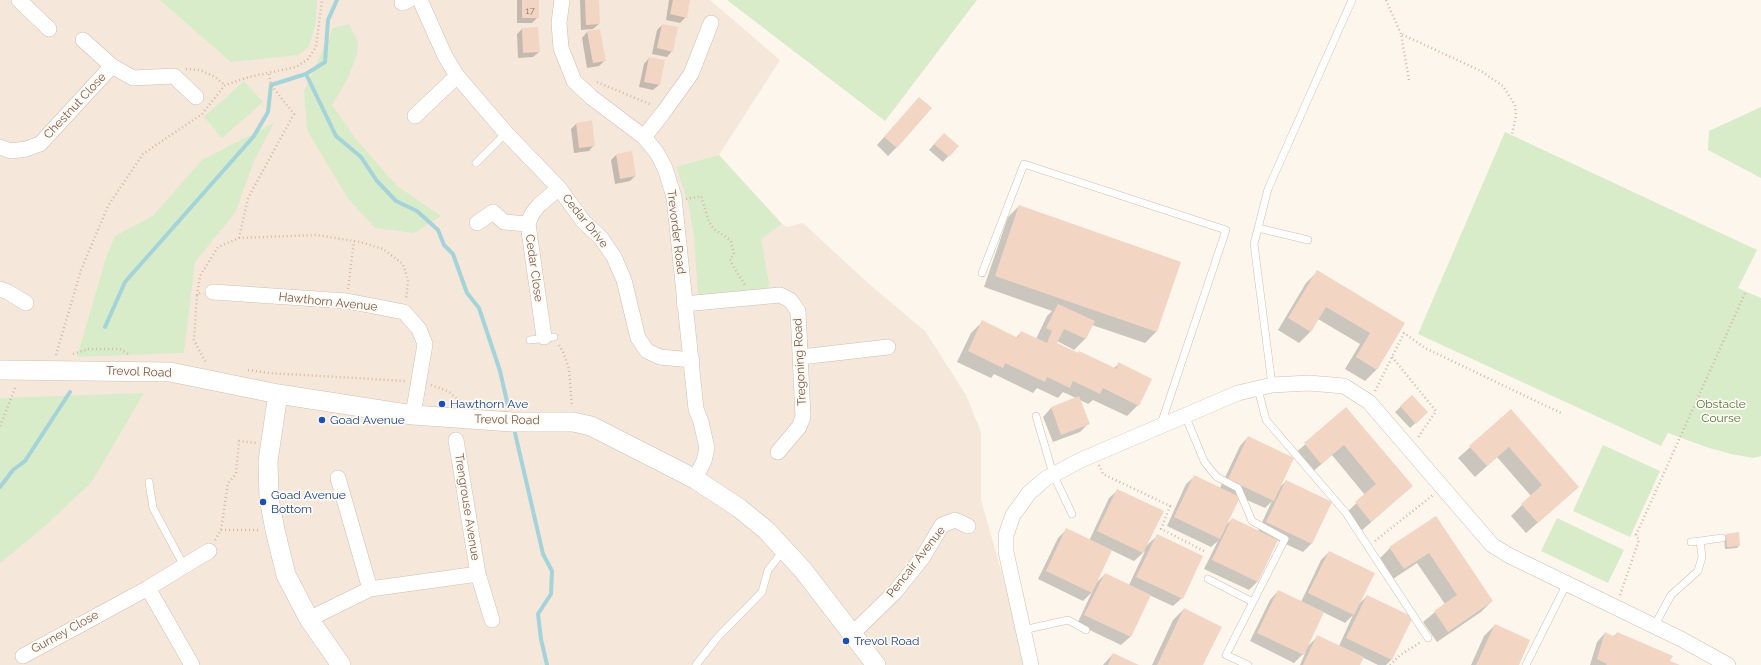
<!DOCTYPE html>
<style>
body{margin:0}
canvas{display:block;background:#fdf6ec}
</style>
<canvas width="1761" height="665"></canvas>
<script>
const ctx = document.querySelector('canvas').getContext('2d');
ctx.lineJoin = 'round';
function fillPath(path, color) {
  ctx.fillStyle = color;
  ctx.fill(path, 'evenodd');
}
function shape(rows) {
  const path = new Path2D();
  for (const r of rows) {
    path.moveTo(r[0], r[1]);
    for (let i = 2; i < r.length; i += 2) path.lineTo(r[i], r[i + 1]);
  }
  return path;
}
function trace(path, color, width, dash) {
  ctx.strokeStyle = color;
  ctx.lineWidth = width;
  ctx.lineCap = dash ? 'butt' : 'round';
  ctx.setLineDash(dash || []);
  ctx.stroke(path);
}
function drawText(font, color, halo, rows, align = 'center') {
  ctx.font = font + ' Raleway,sans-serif';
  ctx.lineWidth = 3.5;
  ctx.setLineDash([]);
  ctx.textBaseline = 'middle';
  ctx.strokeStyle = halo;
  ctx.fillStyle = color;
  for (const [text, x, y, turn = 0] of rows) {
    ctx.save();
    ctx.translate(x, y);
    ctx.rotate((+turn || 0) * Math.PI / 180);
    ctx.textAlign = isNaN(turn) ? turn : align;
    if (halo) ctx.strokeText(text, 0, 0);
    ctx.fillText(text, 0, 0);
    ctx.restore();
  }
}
const residential = shape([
 [0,0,710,0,780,60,719,155,782,224,787,227,803,223,869,284,925,331,966,395,981,432,981,500,1028,665,0,665]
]);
const green = shape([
 [160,0,317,0,316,22,309,47,298,55,231,62],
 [727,0,977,0,885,121],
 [349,24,358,42,357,54,348,78,332,105,355,138,397,186,441,216,414,233,375,228,347,197,307,130,304,91,333,28],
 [244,81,263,102,222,138,204,117],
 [1761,107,1761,178,1708,150,1709,131],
 [274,123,254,161,235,213,195,262,184,353,77,357,106,258,115,236,153,216,202,160],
 [1505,132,1757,250,1738,288,1761,298,1761,456,1753,458,1731,454,1706,447,1668,433,1661,446,1418,334],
 [719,155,782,224,761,239,770,289,698,295,694,235,688,202,676,167],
 [144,393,91,483,37,533,0,563,0,398],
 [1603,445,1660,471,1630,537,1573,511],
 [1557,518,1624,550,1608,583,1541,551]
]);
const shadow = shape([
 [517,0,538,0,538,17,532,23,517,23],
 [580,0,598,0,599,24,593,29,581,30],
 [669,0,689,0,686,17,680,23,666,20],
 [662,25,672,51,667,57,652,54,657,30],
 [522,29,539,52,533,57,518,58,517,34],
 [599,30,605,60,599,66,587,68,582,38,587,32],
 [649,58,659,85,653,90,639,87,644,64],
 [919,98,897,147,888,156,877,145],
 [576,124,594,145,589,151,574,153,571,129],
 [938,140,957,146,943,162,929,150],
 [616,155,635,176,630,181,615,184,611,160],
 [1019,206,1180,262,1156,332,1145,343,1092,325,1085,339,1074,350,1057,341,1056,344,1114,368,1119,364,1138,405,1127,416,1093,400,1088,404,1080,400,1089,423,1080,432,1053,442,1043,417,1051,408,1076,398,1063,392,1058,398,1037,388,1033,393,994,374,991,378,957,362,971,333,982,322,1016,338,1021,332,1036,339,1047,316,1052,311,984,287,1008,217],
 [1317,272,1404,324,1376,370,1365,381,1345,369,1360,344,1318,319,1310,332,1299,343,1278,330,1306,283],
 [1412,396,1421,418,1410,428,1395,412],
 [1346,409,1412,486,1360,532,1345,514,1365,495,1332,455,1310,474,1293,455],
 [1511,411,1566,498,1526,533,1511,516,1531,496,1497,457,1475,477,1458,458],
 [1248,437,1279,488,1286,481,1331,502,1311,544,1303,552,1277,540,1257,582,1249,590,1204,569,1218,541,1211,547,1167,526,1186,484,1195,476,1220,488,1240,446],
 [1240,497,1265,508,1272,501,1258,531,1232,519,1226,525],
 [1118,490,1146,546,1157,536,1182,598,1173,606,1149,595,1130,637,1121,645,1077,624,1092,592,1083,601,1038,579,1058,538,1066,530,1089,541,1109,498],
 [1111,550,1134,561,1145,551,1129,585,1105,574,1096,583],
 [1435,517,1492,601,1481,612,1437,642,1423,622,1445,604,1417,563,1393,579,1379,559,1390,548],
 [1726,535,1739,546,1737,548,1725,549,1724,537],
 [1329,552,1359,604,1367,596,1392,659,1386,665,1378,665,1362,657,1359,665,1300,665,1306,651,1294,663,1250,641,1270,600,1278,591,1301,602,1321,560],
 [1323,612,1345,623,1353,615,1339,646,1318,636,1306,648],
 [1184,609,1202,665,1152,665,1173,620],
 [1495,625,1518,665,1471,665,1484,636],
 [1605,633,1613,637,1617,633,1677,665,1590,665,1597,642],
 [1113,654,1136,665,1103,665]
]);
const stream = shape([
 [337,0,328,20,325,62,306,74,336,136,361,157,377,181,396,201,417,211,438,230,444,245,453,254,467,293,479,308,500,371,508,406],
 [105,327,125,282,254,136,268,112,271,85,306,74],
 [515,433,543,554,552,571,551,594,538,614,541,639,547,665],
 [0,487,13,470,25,461,70,392]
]);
const building = shape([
 [522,0,539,0,539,18,522,18],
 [585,0,599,0,600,24,586,25],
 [673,0,690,0,687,18,670,14],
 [662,24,678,27,673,52,657,48],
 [538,27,540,52,523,53,522,28],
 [600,29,606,61,593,63,587,31],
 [649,57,665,60,660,85,644,82],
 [919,97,932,108,897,148,884,137],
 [592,120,595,146,579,148,576,123],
 [944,133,959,146,949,157,934,144],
 [632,151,636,176,620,179,616,154],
 [1019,205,1181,262,1157,332,995,276],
 [1317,270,1405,323,1377,370,1356,357,1370,333,1326,307,1311,332,1288,318],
 [1058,304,1095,321,1086,339,1064,329,1057,343,1078,353,1079,351,1117,369,1118,362,1152,379,1139,406,1103,388,1100,394,1073,381,1070,388,1047,377,1045,382,1005,363,1003,368,968,351,982,320,1018,338,1021,331,1047,343,1052,331,1046,328],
 [1412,395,1428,412,1416,424,1400,406],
 [1079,396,1090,424,1061,435,1051,407],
 [1346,407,1413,486,1371,522,1355,502,1376,484,1344,445,1321,464,1304,443],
 [1511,409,1579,487,1538,523,1521,504,1542,485,1509,447,1487,466,1469,446],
 [1248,436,1294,458,1274,501,1228,479],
 [1194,475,1240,497,1220,539,1174,517],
 [1286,480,1332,502,1312,544,1266,522],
 [1117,489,1164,511,1143,553,1097,531],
 [1436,516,1493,601,1448,632,1434,611,1457,595,1429,553,1404,569,1389,547],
 [1232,518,1278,540,1258,582,1212,560],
 [1066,528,1112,550,1092,593,1046,571],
 [1739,532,1740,546,1727,547,1726,534],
 [1157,534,1203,556,1183,599,1136,577],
 [1329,551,1375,573,1354,615,1308,593],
 [1105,573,1151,595,1131,637,1084,615],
 [1278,590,1324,612,1304,655,1257,633],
 [1367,595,1413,617,1392,660,1346,638],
 [1184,608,1222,627,1203,665,1157,665],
 [1495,624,1530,640,1519,665,1476,665],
 [1605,632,1615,637,1617,632,1673,656,1670,661,1680,665,1606,665,1607,664,1597,659],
 [1317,635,1364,657,1360,665,1303,665],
 [1113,653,1139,665,1108,665]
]);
const path = shape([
 [1386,0,1401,34],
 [186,69,200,70,215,77,225,85],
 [1409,80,1401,34,1481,71,1503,86,1515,105,1516,116,1512,134],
 [597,82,652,105],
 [686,199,701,196,709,222,714,229,729,239,731,242,734,254,730,259,733,266,745,285],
 [239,238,248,198,294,114,271,85,269,74],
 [348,289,354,241],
 [200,293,197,295,194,340,206,363],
 [197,295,200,276,218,247,239,238,317,235,360,242,383,249,403,264,408,280,406,300],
 [559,345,563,352,569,369,572,407],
 [73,354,88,349,120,349,130,355],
 [56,355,81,270,108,206,143,154,202,114,225,85,249,77,296,67,308,59,316,47,322,0],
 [1392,357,1436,411,1417,439],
 [248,370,269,373,406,381],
 [431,385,448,391,461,402],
 [1375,391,1404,333,1425,348,1563,414],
 [0,426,16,386],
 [1099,465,1103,474,1170,506,1161,529,1206,552],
 [221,530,261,530],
 [215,540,221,530,228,483,236,474,239,441,256,443],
 [1375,541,1433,495],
 [1620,595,1639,540,1636,535,1746,291],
 [1390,665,1400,655,1421,642]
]);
const service = shape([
 [476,163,506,133],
 [1258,228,1308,240],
 [982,273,1024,164,1226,230,1161,424],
 [530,340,554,337],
 [1272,385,1254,244,1268,189,1352,0],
 [1258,389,1266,420,1346,513,1428,638],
 [1185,415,1204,461,1210,469,1217,477,1238,488,1252,521,1285,539,1226,655,1248,665],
 [1036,416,1053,474,1072,514],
 [149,482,153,508,184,566],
 [1691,542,1700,541],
 [1208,579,1253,602],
 [1657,628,1656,623,1671,595,1698,571,1702,557,1700,541,1722,538],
 [1023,630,1068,620,1086,630],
 [696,665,717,638,762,592,768,570,784,550],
 [1526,665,1567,583]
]);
const minor = shape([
 [19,0,49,29],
 [420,0,445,56,457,76,506,133,559,188,583,221,601,238,614,257,624,280,638,338,647,351,660,357,692,360],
 [562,0,559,23,561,48,574,81,591,97,644,137,657,153,665,168,674,197,696,409,701,422,707,448,704,461,695,479],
 [402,3,409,0],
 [112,66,133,78,174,76,196,97],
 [415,116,457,76],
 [644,137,663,113,691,74,711,23],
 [0,147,11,151,26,149,40,144,112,66,83,40],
 [477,223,493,212,504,222,528,224],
 [0,289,8,292,26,303],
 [213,292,347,301,404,312,419,329,425,344,413,415],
 [684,304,780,295,790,300,798,311,803,417,799,427,778,452],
 [544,337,528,224,532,214,539,205,559,188],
 [801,357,888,347],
 [456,440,478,574,492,620],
 [338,478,370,589],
 [309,619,370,589,478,574],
 [852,634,895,592,923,557,942,525,955,520,968,526],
 [23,656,148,588],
 [192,665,148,588,209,551],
 [1031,665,1006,552,1006,535,1013,515,1029,493,1045,479,1081,460,1238,393,1272,385,1309,383,1344,386,1369,402,1492,545,1508,555,1681,639,1728,665]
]);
const tertiary = shape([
 [0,370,170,372,278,394,413,415,512,422,573,422,591,426,695,479,739,508,766,530,803,570,876,665],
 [278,394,268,461,269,498,275,530,286,575,309,619,341,665]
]);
const markers = [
 [442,404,4,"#1a4fb4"],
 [322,420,4,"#1a4fb4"],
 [263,502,4,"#1a4fb4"],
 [846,641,4,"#1a4fb4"]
];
const numberNames = [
 ["17",530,11]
];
const streetNames = [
 ["Chestnut Close",75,106,-47],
 ["Cedar Drive",585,221,51],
 ["Trevorder Road",676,232,83],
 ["Cedar Close",534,268,82],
 ["Hawthorn Avenue",328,302,6],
 ["Tregoning Road",800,362,-93],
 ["Trevol Road",139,372,2],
 ["Trevol Road",507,420,1],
 ["Trengrouse Avenue",467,507,81],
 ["Pencair Avenue",916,562,-52],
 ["Gurney Close",65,632,-29]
];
const transitNames = [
 ["Hawthorn Ave",450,404],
 ["Goad Avenue",330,420],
 ["Goad Avenue",271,495],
 ["Bottom",271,509],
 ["Trevol Road",854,641]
];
const parkNames = [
 ["Obstacle",1721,404],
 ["Course",1721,418]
];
fillPath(residential, '#f5e8da');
fillPath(green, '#d8ecc9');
fillPath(shadow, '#0003');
trace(stream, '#a5d3da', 4);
fillPath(building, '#f3d5c3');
trace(service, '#d1beb0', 8);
trace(minor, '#d1beb0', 16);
trace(tertiary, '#d1beb0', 20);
trace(path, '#d9b8a5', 2.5, [1, 3]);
trace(service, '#fff', 7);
trace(minor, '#fff', 15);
trace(tertiary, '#fff', 19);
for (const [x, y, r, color] of markers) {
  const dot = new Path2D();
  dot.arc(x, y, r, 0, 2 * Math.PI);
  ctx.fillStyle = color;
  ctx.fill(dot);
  trace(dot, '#fffaf3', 1.5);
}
drawText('10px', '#987a6a', null, numberNames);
drawText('12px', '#7a5c4d', '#fffaf3', streetNames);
drawText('12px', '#164399', '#fffaf3', transitNames, 'left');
drawText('12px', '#537a41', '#fffaf3', parkNames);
</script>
